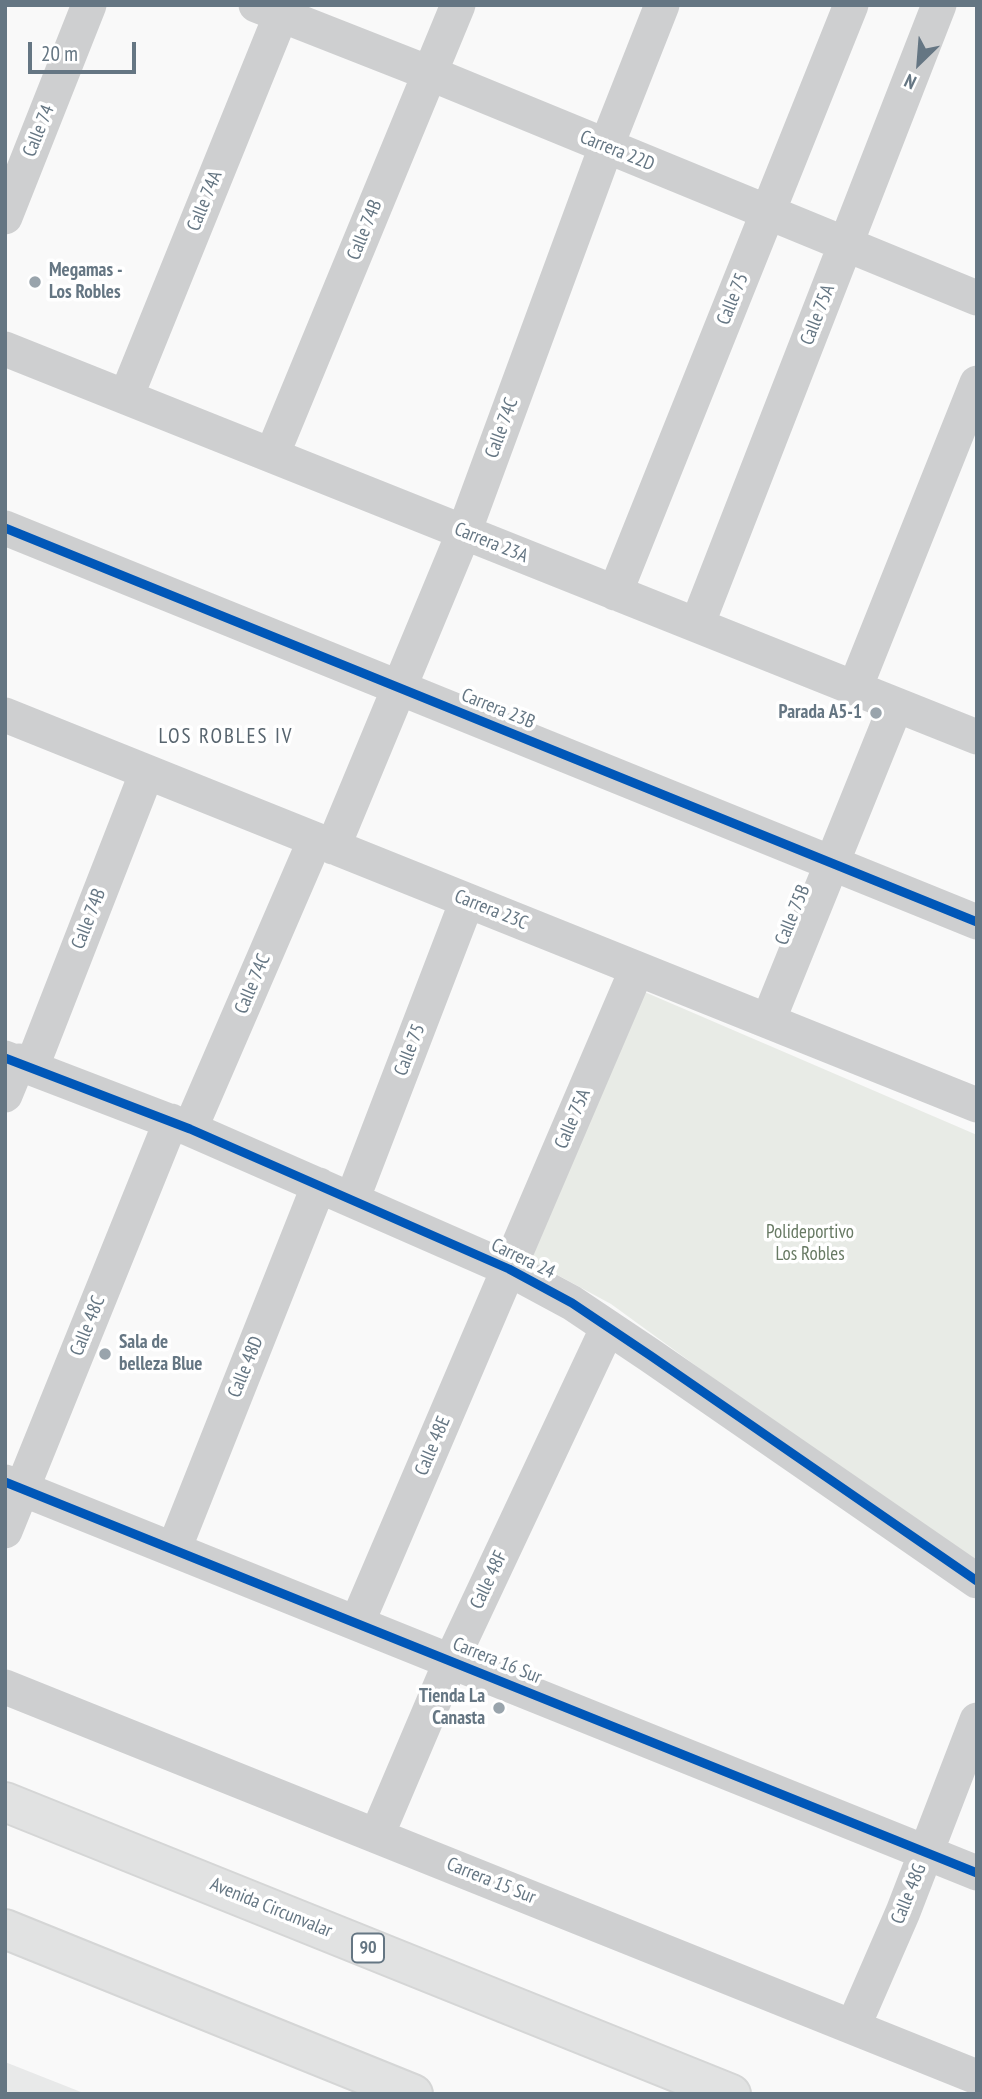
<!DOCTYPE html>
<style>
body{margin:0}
#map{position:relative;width:982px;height:2099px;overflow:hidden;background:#f9f9f9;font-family:"PT Sans Narrow",sans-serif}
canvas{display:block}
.frame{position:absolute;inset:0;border:7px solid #657683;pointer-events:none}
.north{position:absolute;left:884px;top:28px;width:70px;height:70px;-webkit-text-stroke:5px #fff;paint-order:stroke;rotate:205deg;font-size:19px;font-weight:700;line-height:28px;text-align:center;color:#657683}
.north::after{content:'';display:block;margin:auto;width:24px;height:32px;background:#657683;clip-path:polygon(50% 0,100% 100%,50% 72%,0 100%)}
.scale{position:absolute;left:28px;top:42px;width:108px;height:32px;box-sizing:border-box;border:4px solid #657683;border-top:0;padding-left:9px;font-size:21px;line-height:24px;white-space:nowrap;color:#657683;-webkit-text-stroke:5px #fff;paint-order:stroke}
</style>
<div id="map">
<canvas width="982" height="2099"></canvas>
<div class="frame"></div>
<div class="north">N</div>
<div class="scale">20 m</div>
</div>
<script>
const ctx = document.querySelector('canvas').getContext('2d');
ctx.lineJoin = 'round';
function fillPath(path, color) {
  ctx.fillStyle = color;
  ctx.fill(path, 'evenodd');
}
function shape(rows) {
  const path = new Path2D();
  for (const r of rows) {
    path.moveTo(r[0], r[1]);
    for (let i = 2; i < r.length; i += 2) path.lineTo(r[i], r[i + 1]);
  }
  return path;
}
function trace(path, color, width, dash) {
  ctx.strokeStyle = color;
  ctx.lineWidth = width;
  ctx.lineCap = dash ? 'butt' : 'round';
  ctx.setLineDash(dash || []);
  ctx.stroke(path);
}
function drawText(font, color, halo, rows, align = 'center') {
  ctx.font = font + ' "PT Sans Narrow",sans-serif';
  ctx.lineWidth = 7;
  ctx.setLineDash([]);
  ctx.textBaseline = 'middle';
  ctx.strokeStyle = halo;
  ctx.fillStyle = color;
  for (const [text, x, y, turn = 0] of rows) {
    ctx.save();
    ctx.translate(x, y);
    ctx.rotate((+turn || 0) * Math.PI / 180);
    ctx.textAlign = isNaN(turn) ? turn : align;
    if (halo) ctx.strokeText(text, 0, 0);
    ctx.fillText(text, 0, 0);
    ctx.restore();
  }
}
const built = shape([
 [5,2062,86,2094,5,2094]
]);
const green = shape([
 [640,990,977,1135,977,1561,923,1531,611,1304,528,1259]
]);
const minor = shape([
 [256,5,429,73,977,298],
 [5,217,89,5],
 [5,349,977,737],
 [126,397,285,5],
 [272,455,458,5],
 [5,528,977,922],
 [615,593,851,5],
 [697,625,939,5],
 [855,688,977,383],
 [5,715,977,1105],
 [333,847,464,532,606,147,662,5],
 [768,1021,896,705],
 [5,1058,190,1129,509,1269,572,1303,651,1356,977,1581],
 [32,1066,147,772],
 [5,1095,19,1061],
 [190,1129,315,840],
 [352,1200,467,901],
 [5,1482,977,1873],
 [5,1531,171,1121],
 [174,1549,319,1185],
 [357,1623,637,969],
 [5,1687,977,2077],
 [377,1835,451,1661,608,1327],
 [853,2027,903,1912,977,1720]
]);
const highway = shape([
 [5,1802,731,2094],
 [5,1929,413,2094]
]);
const cycleway = shape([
 [5,528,977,922],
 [5,1058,190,1129,509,1269,572,1303,651,1356,977,1581],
 [5,1482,977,1873]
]);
const markers = [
 [35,282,7,"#99a4ac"],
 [876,713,7,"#99a4ac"],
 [105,1354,7,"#99a4ac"],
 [499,1708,7,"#99a4ac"]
];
const shields = [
 [368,1948,32]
];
const shieldNames = [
 ["90",368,1948]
];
const streetNames = [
 ["Calle 74",39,131,-68],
 ["Carrera 22D",617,151,22],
 ["Calle 74A",205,201,-68],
 ["Calle 74B",365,230,-68],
 ["Calle 75",733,299,-68],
 ["Calle 75A",818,315,-69],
 ["Calle 74C",502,428,-70],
 ["Carrera 23A",491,543,22],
 ["Carrera 23B",498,709,22],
 ["Carrera 23C",491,910,22],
 ["Calle 75B",793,915,-68],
 ["Calle 74B",89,919,-69],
 ["Calle 74C",253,984,-67],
 ["Calle 75",410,1050,-69],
 ["Calle 75A",573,1119,-67],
 ["Carrera 24",523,1259,26],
 ["Calle 48C",88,1326,-68],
 ["Calle 48D",246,1367,-68],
 ["Calle 48E",433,1446,-67],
 ["Calle 48F",489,1580,-65],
 ["Carrera 16 Sur",497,1661,22],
 ["Carrera 15 Sur",491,1881,22],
 ["Calle 48G",909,1894,-68],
 ["Avenida Circunvalar",271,1908,22]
];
const poiNames = [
 ["Megamas -",49,271],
 ["Los Robles",49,293],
 ["Parada A5-1",862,713,"right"],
 ["Sala de",119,1343],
 ["belleza Blue",119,1365],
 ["Tienda La",485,1697,"right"],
 ["Canasta",485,1719,"right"]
];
const parkNames = [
 ["Polideportivo",810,1233],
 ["Los Robles",810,1255]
];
const neighbourhoodNames = [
 ["LOS ROBLES IV",226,737]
];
fillPath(built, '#e8e9e9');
fillPath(green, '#e8ebe6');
trace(highway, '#d5d6d6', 42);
trace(minor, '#cecfd0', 35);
trace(highway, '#e1e2e2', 38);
trace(cycleway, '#0057b8', 9);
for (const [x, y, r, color] of markers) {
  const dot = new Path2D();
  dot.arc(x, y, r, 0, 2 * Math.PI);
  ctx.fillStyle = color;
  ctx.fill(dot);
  trace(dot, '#fff', 2.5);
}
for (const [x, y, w] of shields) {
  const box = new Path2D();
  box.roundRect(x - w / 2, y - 14.5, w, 29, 5);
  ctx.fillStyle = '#fff';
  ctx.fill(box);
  trace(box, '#657683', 2);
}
drawText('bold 18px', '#657683', null, shieldNames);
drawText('19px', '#657683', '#fff', streetNames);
drawText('bold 19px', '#657683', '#fff', poiNames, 'left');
drawText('19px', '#687a64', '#fff', parkNames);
ctx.letterSpacing = '2px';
drawText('21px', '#57646e', '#fff', neighbourhoodNames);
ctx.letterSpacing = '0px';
</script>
